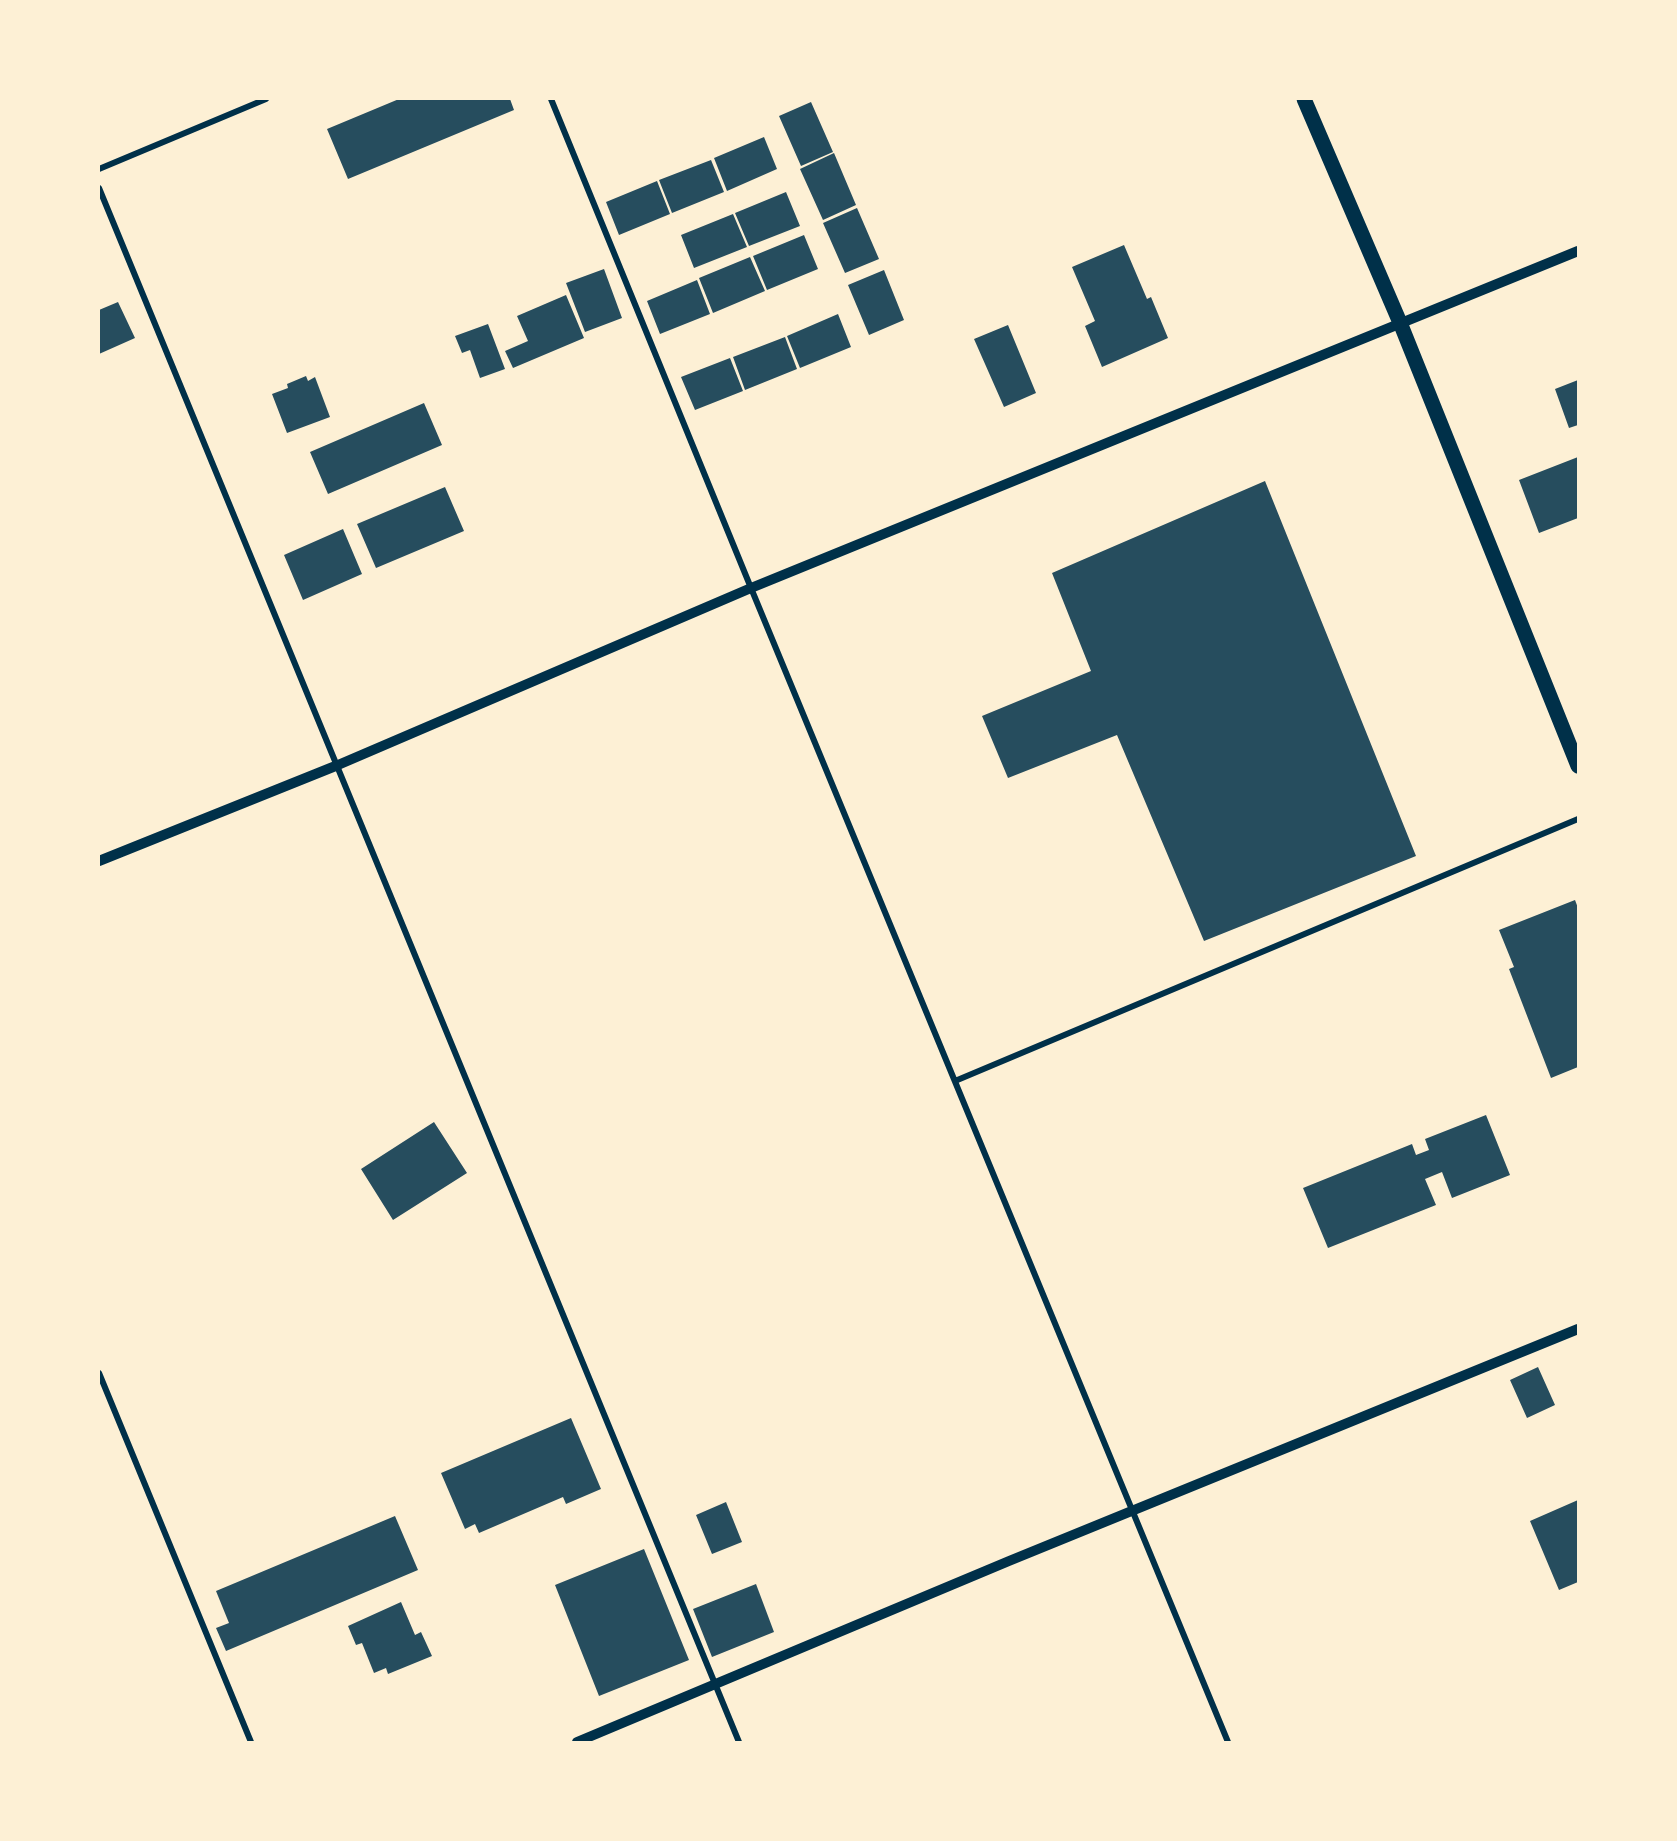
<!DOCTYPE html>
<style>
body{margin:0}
#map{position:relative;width:1677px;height:1841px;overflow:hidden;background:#fdf0d5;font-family:Rubik,sans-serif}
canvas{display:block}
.frame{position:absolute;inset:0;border:100px solid #fdf0d5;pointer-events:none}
</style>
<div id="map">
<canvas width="1677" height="1841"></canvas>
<div class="frame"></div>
</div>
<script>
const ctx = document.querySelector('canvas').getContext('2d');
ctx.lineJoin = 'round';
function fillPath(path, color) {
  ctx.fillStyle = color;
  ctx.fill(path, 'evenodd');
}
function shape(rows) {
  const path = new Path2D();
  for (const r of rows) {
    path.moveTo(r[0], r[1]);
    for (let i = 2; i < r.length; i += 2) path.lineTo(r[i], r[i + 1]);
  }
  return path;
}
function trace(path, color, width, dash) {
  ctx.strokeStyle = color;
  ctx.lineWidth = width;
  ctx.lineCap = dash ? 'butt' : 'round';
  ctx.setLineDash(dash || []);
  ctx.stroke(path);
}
const building = shape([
 [399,99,510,99,514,110,348,179,327,129],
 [811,102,833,152,801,166,779,116],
 [764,137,777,169,727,191,714,158],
 [834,153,856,205,823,220,800,169],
 [711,160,724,192,672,213,659,180],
 [657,181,670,214,619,235,606,202],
 [786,192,800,226,749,246,735,213],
 [857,208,879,259,845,273,823,223],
 [733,214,747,247,694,268,681,235],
 [804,235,818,269,767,290,753,256],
 [1124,245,1147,299,1151,297,1168,338,1102,367,1085,326,1095,321,1072,267],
 [750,257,765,291,713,313,699,278],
 [604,269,622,318,585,332,566,283],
 [884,270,904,320,869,335,848,285],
 [697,280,710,314,660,334,647,301],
 [566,295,584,338,513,368,505,351,528,341,517,316],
 [118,302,135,338,99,354,99,310],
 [838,314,851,347,800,368,787,336],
 [488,324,505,369,480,378,470,350,462,353,455,336],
 [1008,325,1036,393,1004,407,974,339],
 [785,337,797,369,745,390,733,357],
 [730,358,743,391,695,410,681,377],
 [306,376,308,381,315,377,330,417,287,433,272,394,288,388,287,384],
 [1578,380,1578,425,1569,428,1555,389],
 [424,403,442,445,328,494,310,452],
 [1578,457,1578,518,1539,533,1519,480],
 [1265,481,1416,856,1204,941,1117,735,1008,778,982,716,1091,671,1052,573],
 [445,487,464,531,376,568,357,524],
 [343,529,362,574,303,600,284,555],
 [1575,900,1578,908,1578,1067,1551,1078,1509,969,1514,967,1499,930],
 [1486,1115,1510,1175,1452,1198,1442,1172,1425,1179,1436,1205,1328,1248,1303,1188,1412,1144,1416,1155,1429,1150,1425,1139],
 [434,1122,467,1173,393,1220,361,1169],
 [1538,1367,1555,1405,1527,1418,1510,1380],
 [571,1418,601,1489,566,1504,563,1497,479,1533,475,1524,465,1529,441,1473],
 [1578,1500,1578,1582,1559,1590,1530,1521],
 [726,1502,742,1542,712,1554,696,1515],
 [395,1516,418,1570,226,1651,216,1628,229,1623,216,1591],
 [644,1549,689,1660,599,1696,555,1585],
 [756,1584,774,1632,712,1657,693,1609],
 [401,1602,415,1635,421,1632,432,1656,388,1674,386,1668,374,1673,362,1643,356,1645,348,1626]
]);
const minor = shape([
 [551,99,751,588,1228,1742],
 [99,169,266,99],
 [99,188,739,1742],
 [955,1081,1578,819],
 [99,1373,251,1742]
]);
const tertiary = shape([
 [99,861,338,765,751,588,1578,251],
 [577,1742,1009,1561,1578,1329]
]);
const primary = shape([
 [1304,99,1401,325,1578,766]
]);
fillPath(building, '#264d5e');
trace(minor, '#003049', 6);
trace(tertiary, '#003049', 10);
trace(primary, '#003049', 15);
</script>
